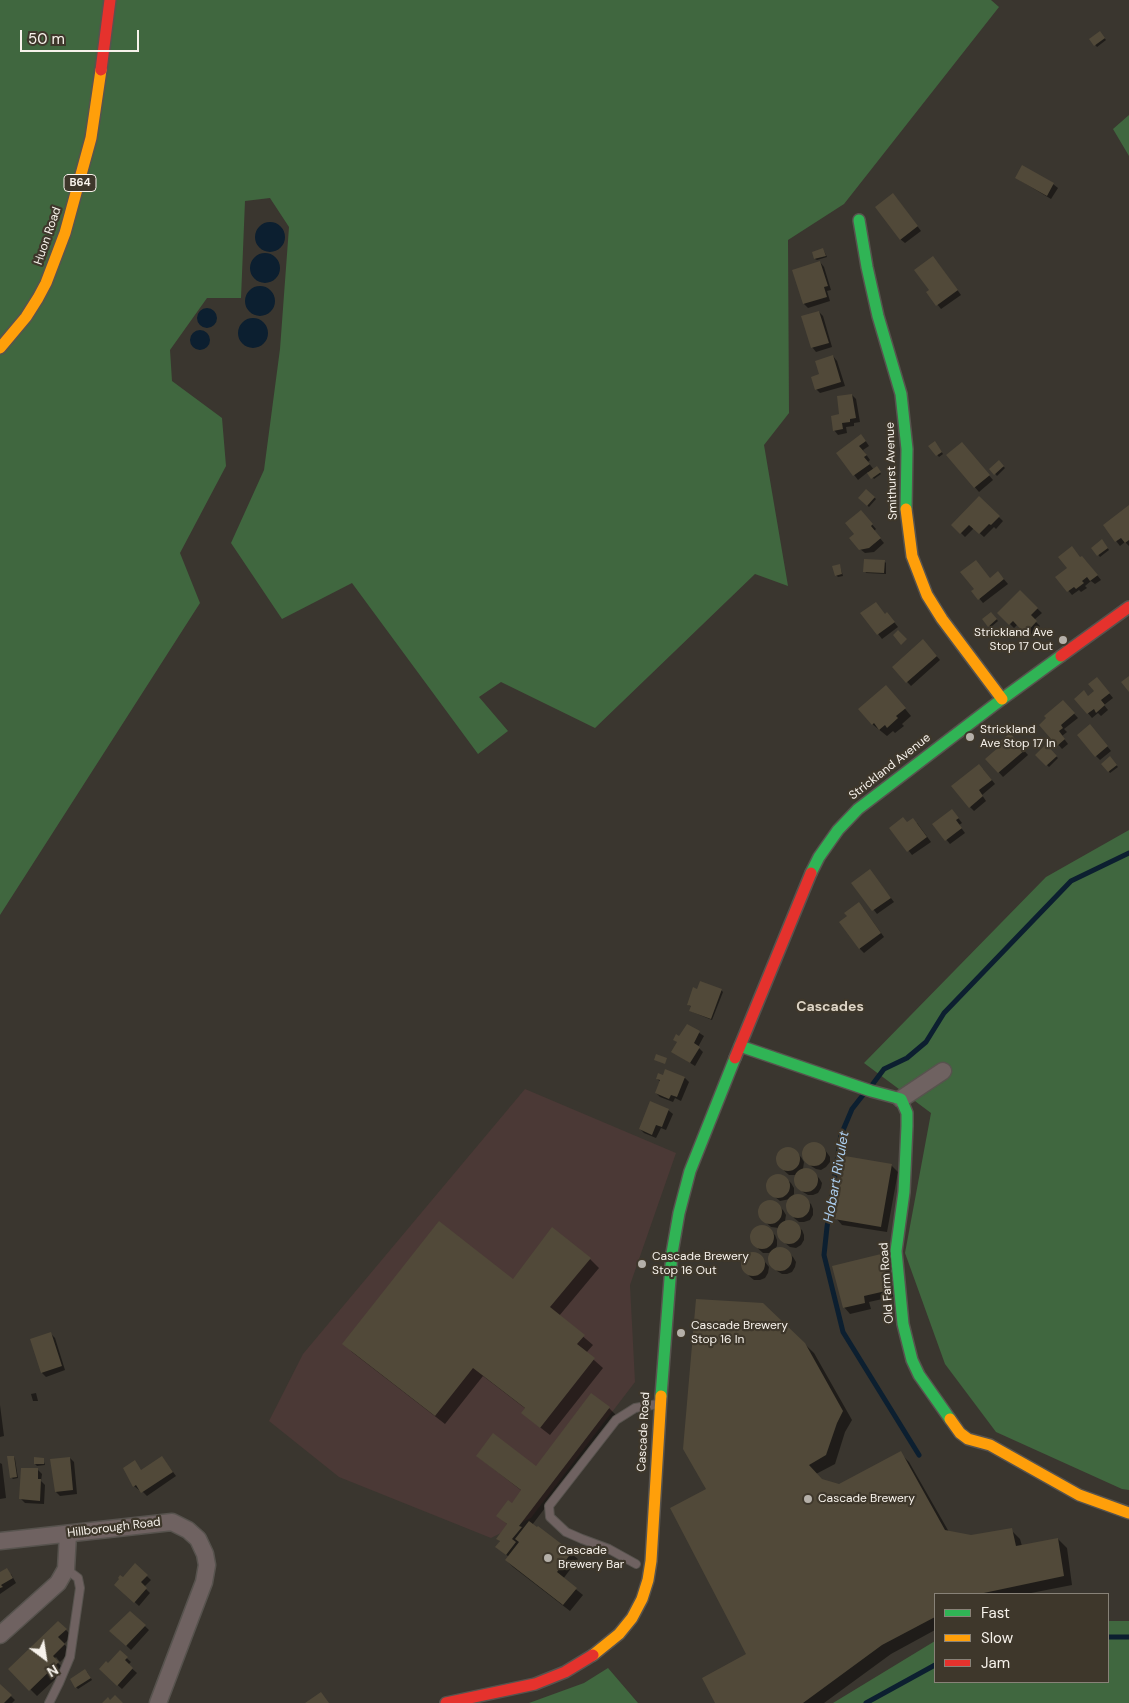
<!DOCTYPE html>
<style>
body{margin:0}
#map{position:relative;width:1129px;height:1703px;overflow:hidden;background:#3a362f;font-family:"DM Sans",sans-serif}
canvas{display:block}
.legend{position:absolute;left:934px;top:1593px;width:175px;height:90px;box-sizing:border-box;background:#3e372b;border:1px solid #888278;margin:0;padding:6px 9px;list-style:none;font-size:15px;color:#f7f2eb}
.legend li{display:flex;align-items:center;gap:10px;height:25px}
.legend b{width:25px;border:1px solid #888278}
.north{position:absolute;left:20px;top:1633px;width:50px;height:50px;-webkit-text-stroke:4px #3e372b;paint-order:stroke;rotate:149deg;font-size:14px;font-weight:700;line-height:20px;text-align:center;color:#f7f2eb}
.north::after{content:'';display:block;margin:auto;width:18px;height:22px;background:#f7f2eb;clip-path:polygon(50% 0,100% 100%,50% 72%,0 100%)}
.scale{position:absolute;left:20px;top:30px;width:119px;height:22px;box-sizing:border-box;border:2px solid #f7f2eb;border-top:0;padding-left:6px;font-size:15px;line-height:18px;white-space:nowrap;color:#f7f2eb;-webkit-text-stroke:4px #3e372b;paint-order:stroke}
</style>
<div id="map">
<canvas width="1129" height="1703"></canvas>
<ul class="legend">
<li><b style="height:6px;background:#30b455"></b>Fast</li>
<li><b style="height:6px;background:#ff9f0a"></b>Slow</li>
<li><b style="height:6px;background:#e5322d"></b>Jam</li>
</ul>
<div class="north">N</div>
<div class="scale">50 m</div>
</div>
<script>
const ctx = document.querySelector('canvas').getContext('2d');
ctx.lineJoin = 'round';
function fillPath(path, color) {
  ctx.fillStyle = color;
  ctx.fill(path, 'evenodd');
}
function shape(rows) {
  const path = new Path2D();
  for (const r of rows) {
    if (r.length === 3) {
      path.moveTo(r[0] + r[2], r[1]);
      path.arc(r[0], r[1], r[2], 0, 2 * Math.PI);
      continue;
    }
    path.moveTo(r[0], r[1]);
    for (let i = 2; i < r.length; i += 2) path.lineTo(r[i], r[i + 1]);
  }
  return path;
}
function trace(path, color, width, dash) {
  ctx.strokeStyle = color;
  ctx.lineWidth = width;
  ctx.lineCap = dash ? 'butt' : 'round';
  ctx.setLineDash(dash || []);
  ctx.stroke(path);
}
function drawText(font, color, halo, rows, align = 'center') {
  ctx.font = font + ' "DM Sans",sans-serif';
  ctx.lineWidth = 4.5;
  ctx.setLineDash([]);
  ctx.textBaseline = 'middle';
  ctx.strokeStyle = halo;
  ctx.fillStyle = color;
  for (const [text, x, y, turn = 0] of rows) {
    ctx.save();
    ctx.translate(x, y);
    ctx.rotate((+turn || 0) * Math.PI / 180);
    ctx.textAlign = isNaN(turn) ? turn : align;
    if (halo) ctx.strokeText(text, 0, 0);
    ctx.fillText(text, 0, 0);
    ctx.restore();
  }
}
const commercial = shape([
 [525,1089,676,1153,630,1285,635,1382,531,1518,491,1538,339,1477,269,1421,303,1354]
]);
const green = shape([
 [0,0,991,0,999,7,844,204,788,240,789,413,764,445,788,586,755,574,595,728,501,682,479,697,508,731,478,754,352,583,282,619,231,543,264,470,280,349,289,227,270,198,245,201,241,298,207,298,170,350,172,381,222,418,226,466,180,553,200,603,0,915],
 [1129,115,1129,156,1113,129],
 [1129,830,1129,1490,1122,1489,996,1432,945,1364,905,1253,931,1113,864,1063,1046,877],
 [1108,1621,1129,1621,1129,1703,833,1703,935,1641,935,1682,1108,1682],
 [608,1668,638,1703,529,1703,584,1683]
]);
const water = shape([
 [270,237,15],
 [265,268,15],
 [260,301,15],
 [207,318,10],
 [253,333,15],
 [200,340,10]
]);
const shadow = shape([
 [1101,34,1106,40,1097,47,1090,39],
 [1017,177,1053,184,1058,188,1051,199,1021,181],
 [897,199,921,231,905,243,900,239],
 [823,249,827,257,817,260,815,259],
 [820,262,824,267,831,290,827,291,830,301,808,308,804,304],
 [937,262,961,295,941,309,928,293,931,291],
 [819,312,823,316,832,347,816,352,812,347],
 [833,356,837,361,845,386,820,393,816,389,820,375],
 [852,395,856,399,860,422,854,423,854,426,846,427,847,433,838,435,834,430],
 [865,440,869,446,863,450,870,460,868,462,874,470,878,470,881,474,874,479,868,472,858,480,838,454],
 [936,444,943,454,939,457,930,446],
 [966,448,993,480,979,492,948,456],
 [999,462,1005,468,997,476,991,469],
 [866,490,876,499,869,507,859,498],
 [979,498,1003,521,996,529,994,527,984,537,974,528,965,537,953,525],
 [1129,507,1129,546,1125,542,1120,546,1104,525],
 [865,516,876,529,874,531,884,543,874,552,865,553,860,549,856,534],
 [1104,543,1109,550,1100,557,1093,548],
 [1081,558,1086,561,1101,580,1095,584,1091,581,1085,586,1087,588,1081,592,1079,590,1072,595,1057,577],
 [884,561,886,563,886,574,866,573,865,571],
 [840,566,843,576,838,577,836,575],
 [1002,577,1008,584,983,603,973,591,990,579],
 [1020,592,1042,613,1034,620,1040,626,1030,637,1017,625,1014,628,999,613],
 [862,613,885,615,891,618,898,627,882,639],
 [991,613,998,621,991,627,984,620],
 [927,645,940,660,911,686,893,667],
 [1101,683,1113,698,1104,705,1108,710,1101,716,1098,713,1092,718,1076,699,1089,697,1096,691],
 [892,693,911,716,902,724,904,726,895,733,893,731,887,736,872,724],
 [1067,706,1078,718,1064,729,1067,732,1062,736,1068,744,1062,749,1041,725],
 [1094,730,1111,751,1100,760,1096,756],
 [1014,739,1028,755,1003,777,987,759],
 [1046,746,1058,758,1049,767,1037,755],
 [1110,758,1118,767,1110,773,1103,764],
 [983,769,995,784,982,795,986,801,974,811,970,807],
 [956,815,962,823,959,825,965,833,950,844,934,825],
 [908,823,917,823,931,842,912,855,891,828],
 [870,871,894,902,877,914,853,883],
 [863,908,884,937,864,953,860,949,849,917],
 [698,990,721,990,723,992,712,1020,690,1011,692,1007,688,1005],
 [687,1025,704,1036,698,1047,703,1052,695,1066,673,1052],
 [685,1078,689,1082,681,1101,675,1098,673,1102,660,1097,656,1093,661,1082,657,1079],
 [668,1110,673,1114,666,1130,661,1128,656,1138,644,1133,640,1129],
 [812,1144,818,1144,823,1147,830,1157,830,1162,826,1167,821,1170,816,1169,811,1166,804,1156,804,1150,807,1146],
 [786,1149,792,1149,801,1157,804,1162,803,1169,810,1170,819,1178,822,1183,821,1188,818,1193,813,1195,808,1195,803,1192,795,1182,796,1175,789,1175,780,1167,777,1162,778,1156,781,1151],
 [891,1165,898,1172,887,1232,842,1225,836,1218],
 [776,1175,782,1175,791,1183,794,1188,794,1194,791,1198,796,1196,801,1196,811,1204,813,1209,813,1215,810,1220,804,1222,799,1222,794,1218,787,1208,790,1199,780,1201,770,1193,768,1188,768,1182,772,1177],
 [768,1201,774,1202,783,1210,786,1215,785,1221,792,1222,802,1230,804,1235,804,1240,801,1245,796,1248,790,1247,780,1239,778,1234,779,1228,771,1227,762,1219,760,1214,760,1209,763,1204],
 [760,1227,765,1227,775,1235,777,1240,777,1246,774,1250,778,1248,784,1249,793,1257,796,1262,795,1267,792,1272,787,1274,782,1274,777,1271,770,1261,770,1255,773,1251,769,1253,763,1253,754,1245,751,1239,752,1234,755,1229],
 [751,1254,757,1254,761,1257,769,1267,768,1273,765,1278,760,1280,754,1280,749,1276,742,1267,743,1261,746,1256],
 [881,1255,887,1262,896,1296,869,1302,871,1309,850,1314,844,1307],
 [590,1259,599,1268,559,1316,593,1345,586,1353,603,1368,550,1435,532,1421,526,1409,483,1376,445,1424,352,1352,344,1343,513,1281],
 [763,1304,814,1353,852,1420,845,1432,835,1464,816,1474,823,1481,839,1485,900,1453,909,1462,949,1532,971,1537,1011,1530,1020,1539,1022,1546,1058,1539,1067,1548,1072,1585,1026,1594,935,1594,935,1630,891,1654,824,1703,716,1703,748,1655,708,1490],
 [51,1334,55,1338,65,1370,46,1377,42,1373],
 [36,1393,38,1401,33,1401,31,1394],
 [0,1405,4,1436,0,1437],
 [609,1408,616,1415,532,1525,537,1529,538,1527,578,1559,563,1579,583,1595,570,1611,513,1567,506,1560,509,1557,497,1547,508,1525,498,1516,512,1504,522,1491,477,1456,536,1468],
 [14,1457,15,1459,18,1478,13,1479,11,1477],
 [162,1457,176,1476,147,1496,140,1489,139,1490,134,1486,141,1471],
 [70,1458,74,1462,77,1494,60,1496,56,1492],
 [43,1459,45,1465,37,1466,35,1464],
 [0,1463,2,1464,6,1498,0,1499],
 [38,1470,42,1474,41,1481,45,1485,44,1504,25,1503,21,1499],
 [135,1565,151,1580,144,1587,150,1593,139,1606,116,1585],
 [0,1574,11,1574,16,1583,0,1594],
 [130,1612,149,1630,131,1650,111,1631],
 [58,1622,72,1636,64,1644,71,1651,60,1662,56,1657,54,1659,65,1670,37,1696,10,1669],
 [120,1652,131,1662,128,1665,137,1673,122,1689,100,1669,108,1665],
 [87,1672,92,1680,78,1689,76,1687],
 [0,1686,15,1700,12,1703,0,1703]
]);
const stream = shape([
 [872,1085,884,1069,907,1058,926,1042,944,1013,1071,881,1129,853],
 [863,1095,852,1109,841,1135,827,1227,824,1255,843,1332,919,1455],
 [1108,1637,1129,1637],
 [866,1703,935,1665]
]);
const building = shape([
 [1100,31,1105,38,1094,46,1089,39],
 [1022,165,1054,183,1047,196,1015,178],
 [893,193,918,226,900,240,875,207],
 [823,248,826,256,814,259,812,252],
 [933,256,958,290,936,306,926,292,929,290,914,270],
 [820,261,828,286,824,287,827,297,803,304,792,270],
 [819,311,829,343,811,348,801,316],
 [833,355,841,382,815,390,811,377,819,374,815,361],
 [852,394,856,418,850,419,850,422,842,423,843,429,833,431,831,416,839,414,837,396],
 [861,434,866,441,859,446,867,455,864,457,870,464,853,476,836,453],
 [935,441,942,452,936,456,928,446],
 [962,442,990,475,974,488,946,455],
 [999,460,1004,466,994,475,989,469],
 [877,466,881,472,871,479,867,473],
 [866,489,875,497,867,506,858,498],
 [979,496,1000,516,991,525,989,524,979,534,969,525,960,534,951,525],
 [1129,505,1129,540,1125,543,1121,538,1115,542,1103,525],
 [861,510,873,524,871,526,881,538,869,548,859,550,849,538,854,534,845,523],
 [1102,539,1108,548,1097,556,1091,548],
 [1072,546,1080,557,1082,556,1098,575,1090,581,1087,577,1082,581,1084,583,1076,589,1074,587,1067,592,1055,577,1067,568,1058,557],
 [864,559,885,560,884,573,863,572],
 [976,560,990,578,998,571,1004,579,978,600,971,591,974,589,960,572],
 [840,564,842,574,835,576,832,566],
 [1020,590,1038,608,1031,615,1037,621,1025,634,1013,621,1009,625,997,613],
 [876,602,885,614,887,612,895,622,877,635,860,613],
 [991,612,997,619,988,627,982,619],
 [898,630,907,639,901,645,893,635],
 [923,639,937,656,906,683,892,667],
 [1129,676,1129,692,1121,682],
 [1097,677,1110,693,1101,700,1105,705,1096,713,1094,709,1087,714,1074,699,1084,690,1088,696,1094,691,1088,684],
 [886,685,906,708,896,716,898,718,887,728,885,725,879,730,874,723,872,725,858,709],
 [1063,700,1075,713,1061,725,1063,728,1059,731,1065,739,1057,746,1039,725,1046,718,1044,716],
 [1090,724,1108,746,1095,757,1077,735],
 [1010,733,1025,750,998,773,985,759,1000,746,998,743],
 [1046,744,1057,756,1046,766,1035,755],
 [1110,756,1117,765,1108,772,1101,764],
 [979,764,992,780,979,790,983,796,969,808,951,786],
 [952,809,959,818,956,820,962,828,945,841,932,824],
 [903,817,907,822,913,818,927,837,907,852,889,828],
 [870,869,891,898,872,911,851,883],
 [859,902,881,933,859,949,839,922,847,916,844,913],
 [700,981,722,989,711,1019,689,1011,691,1006,687,1005,693,987,697,989],
 [687,1024,700,1031,694,1043,700,1047,690,1063,671,1052,677,1042,673,1040,676,1034,679,1036],
 [656,1054,667,1058,665,1064,654,1060],
 [665,1069,685,1077,677,1097,671,1095,669,1099,655,1093,660,1080,656,1079,658,1073,663,1075],
 [650,1101,669,1109,662,1127,656,1125,652,1135,639,1129],
 [814,1154,12],
 [788,1159,12],
 [845,1156,892,1164,881,1227,834,1219],
 [806,1180,12],
 [778,1186,12],
 [798,1206,12],
 [770,1212,12],
 [789,1232,12],
 [439,1221,513,1279,552,1227,591,1258,550,1307,585,1335,577,1344,595,1358,540,1428,521,1413,525,1408,473,1368,435,1416,342,1344],
 [762,1237,12],
 [780,1259,12],
 [753,1264,12],
 [881,1254,890,1290,864,1296,865,1303,843,1308,832,1266],
 [696,1299,763,1303,805,1343,843,1411,837,1423,826,1455,809,1465,822,1479,839,1484,901,1451,945,1530,971,1535,1012,1528,1016,1546,1058,1538,1064,1576,979,1594,935,1594,935,1617,882,1645,803,1703,715,1703,702,1678,746,1654,670,1508,706,1489,683,1449],
 [51,1332,62,1366,41,1373,30,1339],
 [591,1393,610,1407,519,1526,522,1527,512,1539,516,1542,506,1555,495,1547,500,1541,496,1539,507,1524,496,1516,508,1500,512,1503,521,1490,476,1456,493,1433,536,1466],
 [7,1456,14,1456,17,1477,10,1478],
 [162,1456,173,1472,141,1493,136,1485,133,1487,123,1468,135,1460,141,1470],
 [34,1457,44,1458,44,1464,34,1464],
 [70,1457,73,1490,55,1492,50,1459],
 [21,1468,38,1468,38,1479,41,1479,40,1501,19,1499],
 [529,1521,537,1527,538,1526,572,1552,557,1572,577,1588,563,1605,505,1560,519,1542,515,1539],
 [135,1563,148,1575,141,1582,147,1588,134,1603,114,1585,119,1579,118,1578,120,1575,123,1577],
 [7,1568,13,1578,1,1585,3,1587,0,1588,0,1572],
 [130,1611,146,1625,126,1646,109,1631],
 [58,1621,67,1629,58,1637,65,1644,53,1656,59,1662,29,1691,8,1669],
 [120,1650,128,1657,125,1660,133,1668,117,1686,99,1669,106,1661,108,1663],
 [85,1669,91,1678,75,1688,70,1679],
 [0,1684,12,1695,4,1703,0,1703],
 [321,1692,329,1703,305,1703],
 [115,1695,123,1703,102,1703,108,1697,110,1700]
]);
const lane = shape([
 [636,1564,609,1549,582,1539,566,1532,550,1517,549,1506,616,1420,635,1408,658,1404],
 [49,1703,59,1683,70,1657,80,1588,78,1578,66,1569]
]);
const street = shape([
 [901,1099,943,1071],
 [0,1541,172,1522,188,1530,198,1539,205,1554,207,1565,204,1582,158,1703],
 [0,1635,58,1583,66,1569,68,1534]
]);
const fast = shape([
 [859,220,867,267,878,316,901,394,907,449,906,509],
 [811,873,819,857,838,830,858,809,1002,699,1061,656],
 [740,1046,871,1091,901,1099,907,1113,907,1126,904,1192,896,1251,903,1324,912,1360,919,1375,950,1419],
 [661,1396,672,1253,679,1213,690,1171,735,1058]
]);
const slow = shape([
 [0,348,26,317,38,298,46,283,65,233,91,138,101,70],
 [906,509,912,556,927,595,942,619,1002,699],
 [950,1419,960,1433,968,1439,990,1445,1079,1495,1129,1513],
 [593,1655,619,1634,632,1618,642,1599,648,1580,651,1561,661,1396]
]);
const jam = shape([
 [101,70,110,0],
 [1061,656,1129,607],
 [735,1058,811,873],
 [446,1703,535,1684,565,1672,593,1655]
]);
const markers = [
 [1063,640,5,"#b5b0a9"],
 [970,737,5,"#b5b0a9"],
 [642,1264,5,"#b5b0a9"],
 [681,1333,5,"#b5b0a9"],
 [808,1499,5,"#b5b0a9"],
 [548,1558,5,"#b5b0a9"]
];
const shields = [
 [80,183,32]
];
const shieldNames = [
 ["B64",80,183]
];
const streetNames = [
 ["Huon Road",48,236,-71],
 ["Smithurst Avenue",892,471,-92],
 ["Strickland Avenue",890,767,-38],
 ["Old Farm Road",887,1283,-94],
 ["Cascade Road",644,1432,-87],
 ["Hillborough Road",114,1528,-7]
];
const poiNames = [
 ["Strickland Ave",1053,633,"right"],
 ["Stop 17 Out",1053,647,"right"],
 ["Strickland",980,730],
 ["Ave Stop 17 In",980,744],
 ["Cascade Brewery",652,1257],
 ["Stop 16 Out",652,1271],
 ["Cascade Brewery",691,1326],
 ["Stop 16 In",691,1340],
 ["Cascade Brewery",818,1499],
 ["Cascade",558,1551],
 ["Brewery Bar",558,1565]
];
const neighbourhoodNames = [
 ["Cascades",830,1007]
];
const waterNames = [
 ["Hobart Rivulet",837,1177,-80]
];
fillPath(commercial, '#4b3936');
fillPath(green, '#40673f');
fillPath(water, '#0c1f30');
fillPath(shadow, '#0007');
trace(stream, '#0c1f30', 5);
fillPath(building, '#514939');
trace(lane, '#57534e', 10);
trace(street, '#57534e', 19);
trace(fast, '#57534e', 14);
trace(slow, '#57534e', 14);
trace(jam, '#57534e', 14);
trace(lane, '#6f6261', 8);
trace(street, '#6f6261', 16);
trace(fast, '#30b455', 11);
trace(slow, '#ff9f0a', 11);
trace(jam, '#e5322d', 11);
for (const [x, y, r, color] of markers) {
  const dot = new Path2D();
  dot.arc(x, y, r, 0, 2 * Math.PI);
  ctx.fillStyle = color;
  ctx.fill(dot);
  trace(dot, '#3e372b', 2);
}
for (const [x, y, w] of shields) {
  const box = new Path2D();
  box.roundRect(x - w / 2, y - 8.5, w, 17, 4);
  ctx.fillStyle = '#3e372b';
  ctx.fill(box);
  trace(box, '#f7f2eb', 1);
}
drawText('bold 11px', '#f7f2eb', null, shieldNames);
drawText('12px', '#f7f2eb', '#3e372b', streetNames);
drawText('12px', '#f7f2eb', '#3e372b', poiNames, 'left');
drawText('bold 14px', '#ded5c6', '#3e372b', neighbourhoodNames);
drawText('italic 14px', '#abcdee', '#3e372b', waterNames);
</script>
